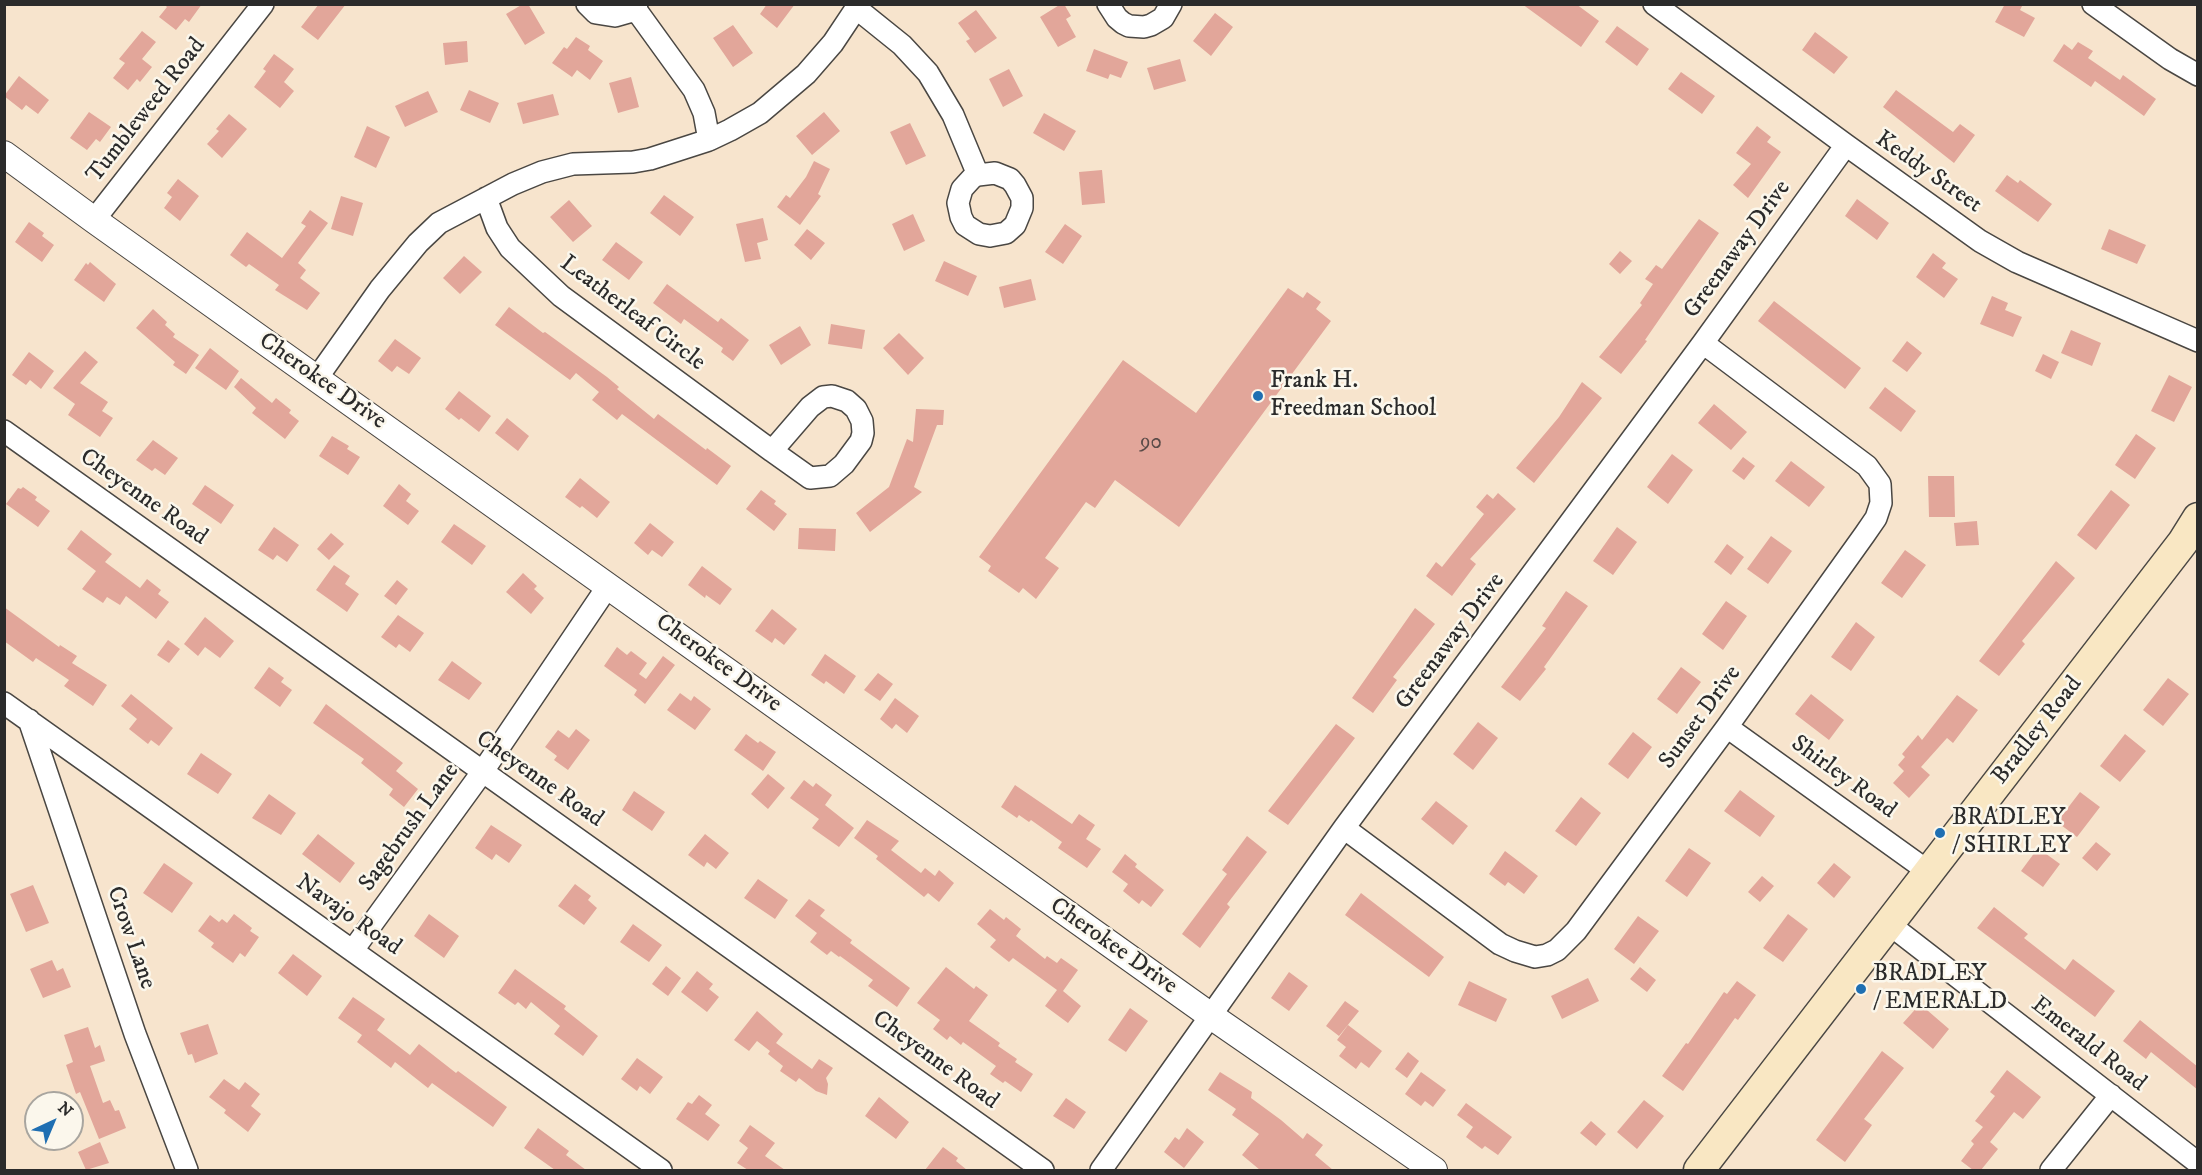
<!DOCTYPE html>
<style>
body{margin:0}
#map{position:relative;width:2202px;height:1175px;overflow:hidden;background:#f7e4cd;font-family:"IM FELL DW Pica",serif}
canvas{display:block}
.frame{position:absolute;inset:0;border:6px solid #2b2b2b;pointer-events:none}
.north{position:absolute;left:24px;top:1091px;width:60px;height:60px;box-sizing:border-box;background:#fbf7ec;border:2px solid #a8a59f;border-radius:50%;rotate:44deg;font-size:16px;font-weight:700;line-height:24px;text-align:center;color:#2b2b2b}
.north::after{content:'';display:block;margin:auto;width:21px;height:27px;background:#1f6fb2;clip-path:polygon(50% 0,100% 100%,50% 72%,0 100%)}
</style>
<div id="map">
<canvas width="2202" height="1175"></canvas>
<div class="frame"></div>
<div class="north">N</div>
</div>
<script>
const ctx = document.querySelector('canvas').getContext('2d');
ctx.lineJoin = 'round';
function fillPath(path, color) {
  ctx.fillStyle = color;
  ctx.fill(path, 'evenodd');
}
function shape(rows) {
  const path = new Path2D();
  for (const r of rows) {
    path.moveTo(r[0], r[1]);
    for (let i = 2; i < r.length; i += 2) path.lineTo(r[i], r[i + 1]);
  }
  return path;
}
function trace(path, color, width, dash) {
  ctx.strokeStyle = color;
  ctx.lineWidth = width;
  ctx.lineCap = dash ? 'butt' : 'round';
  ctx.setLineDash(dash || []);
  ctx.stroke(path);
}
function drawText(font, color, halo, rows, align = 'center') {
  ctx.font = font + ' "IM FELL DW Pica",serif';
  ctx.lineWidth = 5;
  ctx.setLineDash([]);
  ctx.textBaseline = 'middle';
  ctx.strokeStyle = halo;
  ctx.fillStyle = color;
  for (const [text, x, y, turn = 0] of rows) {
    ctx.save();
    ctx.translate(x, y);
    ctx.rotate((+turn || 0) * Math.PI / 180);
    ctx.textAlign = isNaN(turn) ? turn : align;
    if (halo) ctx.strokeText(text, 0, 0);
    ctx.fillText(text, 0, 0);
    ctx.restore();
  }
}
const building = shape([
 [164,4,202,4,189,22,185,19,176,30,159,17,167,7],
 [319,4,346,4,318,40,301,27],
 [523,4,528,4,545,33,525,45,506,14],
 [767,4,795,4,777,28,760,14],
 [1061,4,1064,4,1071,16,1066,19,1076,37,1058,47,1040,17],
 [1522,4,1576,4,1599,21,1581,47],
 [2005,4,2023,4,2020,10,2035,18,2024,37,1995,22],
 [976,10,997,38,975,53,966,41,970,39,958,23],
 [1215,13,1233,27,1211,56,1193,41],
 [733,25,753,53,733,67,713,38],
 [1617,26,1649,49,1637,66,1605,42],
 [142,31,156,42,142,59,152,67,140,82,137,79,128,90,113,78,125,63,119,59],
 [1815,32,1848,57,1834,74,1802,50],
 [576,37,590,46,588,50,603,61,590,80,577,70,572,77,552,63,564,47,567,49],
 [467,41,468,62,445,65,443,43],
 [2078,42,2093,51,2088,58,2120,80,2123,75,2156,99,2144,116,2095,81,2091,87,2053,61,2064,44,2072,50],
 [1094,49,1128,62,1121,78,1110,74,1108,79,1086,71],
 [274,54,294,69,284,82,294,91,280,108,254,87,266,71,263,69],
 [1180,59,1186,81,1154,90,1147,68],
 [1009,69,1023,96,1003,107,989,79],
 [1681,72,1715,96,1702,114,1668,89],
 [19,76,49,100,38,114,26,105,22,110,4,96],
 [631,77,639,107,618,113,609,83],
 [469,90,499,103,490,123,460,110],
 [1896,90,1953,132,1960,124,1975,135,1954,163,1883,107],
 [428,91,438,112,405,127,395,106],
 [553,94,559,115,523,124,517,103],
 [89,112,111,127,100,142,96,139,87,150,70,138],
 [824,112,840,131,812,155,796,136],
 [1044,113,1076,131,1064,151,1033,133],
 [229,114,247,129,222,158,207,144,219,131,216,129],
 [910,123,926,156,906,165,890,132],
 [367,126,390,137,376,168,354,157],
 [1757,126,1771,137,1767,142,1781,152,1748,198,1733,185,1751,164,1736,153],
 [814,161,830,169,818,194,821,196,800,225,777,207,786,195,790,198,806,177],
 [1102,170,1105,203,1082,205,1079,172],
 [2007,175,2018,183,2020,180,2052,204,2038,222,1995,191],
 [178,179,199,196,180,221,164,208,172,197,167,193],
 [664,195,694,217,680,236,650,213],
 [341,196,363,203,353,236,331,229],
 [1857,199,1889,223,1877,240,1845,216],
 [569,200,592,226,573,242,550,217],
 [310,210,328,223,298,263,306,270,300,278,320,293,307,310,275,290,279,285,249,264,246,267,230,255,247,232,282,258,306,226,301,223],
 [913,214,925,241,904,251,892,224],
 [763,218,768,240,757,243,761,259,745,262,736,224],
 [1699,219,1719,233,1645,340,1647,341,1621,374,1599,357,1642,305,1640,303,1653,284,1645,279,1656,265,1662,269],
 [29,222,44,233,42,236,54,245,42,262,15,242],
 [1065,224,1082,236,1063,264,1045,252],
 [807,229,825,243,811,260,794,245],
 [2109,229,2146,245,2137,264,2101,249],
 [616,242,643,262,629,280,602,260],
 [1620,251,1632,261,1620,274,1609,264],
 [1933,253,1946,263,1942,268,1958,279,1944,298,1916,277],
 [464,256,482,272,460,294,443,278],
 [944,261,977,276,968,296,935,281],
 [90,262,116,284,104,302,74,280,86,263,88,265],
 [1031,279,1036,300,1004,308,999,287],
 [667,284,718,322,721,318,749,340,733,361,721,352,723,348,684,319,681,324,653,303],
 [1288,288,1303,298,1307,292,1321,302,1316,309,1331,321,1179,527,1115,480,1095,508,1086,502,1045,558,1059,568,1036,599,1023,588,1019,593,988,571,991,566,979,557,1123,360,1196,413],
 [1992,296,2008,303,2005,310,2022,317,2013,337,1980,324],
 [1774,301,1861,368,1845,389,1758,321],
 [509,307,543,333,545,332,607,377,619,387,617,389,654,419,658,414,706,450,707,448,731,466,717,485,622,414,617,420,592,400,599,392,576,373,570,380,495,325],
 [153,309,167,322,165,325,175,334,173,337,199,355,186,374,173,365,175,362,136,328],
 [831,324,865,330,862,349,828,344],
 [800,326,811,345,781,365,769,345],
 [2071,330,2101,343,2092,366,2061,353],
 [899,333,924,358,908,375,883,348],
 [395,339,421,358,409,374,397,366,392,372,378,361],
 [1907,341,1922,353,1907,372,1892,361],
 [210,348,239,371,226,390,195,368],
 [85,351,98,362,80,383,108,402,102,411,113,418,100,437,68,415,75,404,53,388],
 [29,352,54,371,41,389,30,380,26,385,12,375],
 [2043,354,2059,362,2051,379,2035,371],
 [2169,375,2192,387,2174,422,2151,411],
 [241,378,272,403,276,398,291,410,289,413,299,421,285,439,252,413,256,408,234,387],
 [1582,382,1602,398,1534,483,1516,468,1559,417],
 [1885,387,1916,411,1901,432,1869,408],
 [459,391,491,416,479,432,461,418,459,420,445,409],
 [1714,404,1747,432,1731,450,1698,423],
 [916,409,944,410,943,425,937,425,914,487,922,492,870,532,856,513,889,487,907,439,913,442],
 [507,418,529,436,518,451,495,433],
 [2136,434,2156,448,2135,479,2115,465],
 [332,436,349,446,347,449,360,457,348,475,319,456],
 [153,440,178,458,165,475,155,468,152,471,136,460],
 [1672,454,1693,470,1668,504,1647,487],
 [1743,457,1755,466,1744,480,1732,471],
 [1791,461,1825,487,1809,507,1775,481],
 [1928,476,1954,476,1955,517,1929,517],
 [580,478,610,502,597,518,582,506,580,508,565,497],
 [399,484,411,494,406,501,419,511,408,525,383,506],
 [205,485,234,505,221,524,192,504],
 [23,487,37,497,35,500,50,511,38,527,6,504,18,488,21,489],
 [761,490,776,501,774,504,787,514,774,531,746,509],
 [2111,490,2130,505,2096,550,2077,535],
 [1498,493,1516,509,1470,559,1476,564,1452,596,1426,576,1436,562,1442,567,1484,514,1476,507,1487,494,1493,499],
 [1977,521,1979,545,1956,546,1954,523],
 [650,523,674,542,662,557,652,550,648,555,634,543],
 [454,524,486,546,472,565,441,542],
 [274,527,299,545,287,562,277,555,273,560,258,550],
 [1617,527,1637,542,1613,575,1593,561],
 [799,528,836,529,835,551,798,549],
 [81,530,112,554,105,562,140,588,147,579,161,590,158,594,169,602,156,619,126,596,120,605,107,597,103,603,82,589,96,571,67,549],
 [331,533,344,544,329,560,317,549],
 [1771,536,1792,551,1768,584,1747,569],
 [1727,544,1744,557,1731,575,1714,562],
 [1905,550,1926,565,1902,598,1881,583],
 [2056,561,2075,578,2022,641,2025,644,1999,676,1979,661],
 [334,565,350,576,345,584,359,594,347,612,316,590],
 [702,566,732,589,720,605,706,595,705,598,688,585],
 [523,573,537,586,534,589,544,598,531,614,506,592],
 [397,580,408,589,396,605,384,596],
 [1566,591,1588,606,1544,667,1546,669,1520,701,1501,687,1546,628,1542,626],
 [1726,601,1747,616,1723,650,1702,634],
 [4,607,59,647,60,645,77,656,72,663,107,685,93,706,64,686,69,680,36,658,33,662,4,641],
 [1415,608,1435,624,1393,677,1397,680,1373,713,1352,698],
 [772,609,797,629,784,645,775,638,772,643,755,631],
 [398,615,424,633,410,652,399,644,396,648,381,637],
 [205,617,234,641,220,658,205,647,198,656,184,644],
 [1856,622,1875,637,1851,671,1831,657],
 [168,640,180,649,169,663,157,655],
 [617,647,627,655,631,651,647,663,639,674,646,679,663,656,675,665,645,704,634,695,637,690,604,666],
 [825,654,856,676,844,694,826,681,824,684,811,675],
 [452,661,482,683,469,700,438,680],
 [269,667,284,678,281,682,292,690,280,707,254,688],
 [1681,667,1701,682,1677,714,1657,699],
 [878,673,893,684,880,701,864,690],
 [2168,678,2189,694,2163,726,2143,710],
 [680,693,691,701,694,696,711,709,695,730,667,710],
 [131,694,173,728,159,746,151,740,148,744,129,729,137,719,121,706],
 [1811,694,1844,720,1829,740,1795,714],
 [1957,695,1978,710,1953,743,1947,738,1921,767,1930,775,1909,798,1893,783,1904,771,1898,765,1905,757,1902,754,1918,735,1922,740],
 [895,698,919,716,907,733,896,724,892,729,880,719],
 [326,704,403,763,396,771,418,789,404,807,389,795,393,789,361,763,364,759,313,723],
 [1478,722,1498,738,1473,770,1453,754],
 [1336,724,1355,738,1288,825,1268,811],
 [576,729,590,740,568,770,554,760,557,756,545,747,558,730,569,738],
 [1633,732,1652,747,1628,779,1608,764],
 [746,734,758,743,760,741,776,752,763,771,734,750],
 [2125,734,2146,751,2120,782,2100,766],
 [201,753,232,774,218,794,187,774],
 [768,774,785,788,768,809,751,794],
 [804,780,813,787,816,783,832,795,825,805,854,828,839,847,812,828,819,819,790,798],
 [1015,785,1072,824,1079,814,1095,825,1086,839,1101,849,1087,868,1058,848,1062,842,1031,820,1029,822,1019,815,1017,818,1001,807],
 [1740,790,1775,816,1760,837,1724,811],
 [634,791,665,812,652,831,622,810],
 [2080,792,2100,807,2077,837,2057,822],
 [269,794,296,813,281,835,252,818],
 [1581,797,1601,813,1576,846,1555,831],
 [1436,801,1468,826,1453,845,1421,819],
 [867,820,899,841,891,850,921,873,925,868,935,876,939,870,954,883,939,902,928,893,924,897,876,859,878,856,854,838],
 [491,825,522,845,509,863,496,854,492,860,475,848],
 [318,834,355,863,340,883,302,854],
 [705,834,729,853,716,869,707,862,704,867,688,855],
 [1247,836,1267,852,1227,904,1230,907,1200,948,1182,934,1227,874,1222,870],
 [2096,842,2111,854,2097,871,2082,858],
 [1689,848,1711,863,1687,897,1665,881],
 [2038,848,2060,864,2043,887,2021,871],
 [1505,851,1538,876,1524,894,1508,882,1505,886,1489,874],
 [1125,854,1137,864,1135,867,1164,890,1151,907,1142,900,1139,904,1123,891,1128,884,1112,872],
 [164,863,193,883,172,913,143,893],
 [1834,863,1851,877,1834,898,1817,883],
 [1762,876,1774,886,1760,902,1748,892],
 [758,879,788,900,775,919,744,898],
 [575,884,591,896,588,900,597,908,584,925,558,906],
 [33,885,49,923,26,932,10,894],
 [1361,893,1444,957,1429,977,1345,915],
 [809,899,825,910,820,916,852,940,850,943,910,988,897,1007,868,986,873,980,840,956,839,957,831,951,827,955,810,942,817,933,795,916],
 [1994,907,2028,934,2024,938,2065,970,2073,959,2115,991,2095,1017,1977,928],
 [990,909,1004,920,1006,917,1021,929,1016,936,1045,959,1047,956,1057,963,1061,958,1078,970,1063,991,1081,1006,1068,1023,1045,1006,1057,990,1013,958,1009,962,990,947,996,940,977,924],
 [234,914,252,928,250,931,259,937,245,957,240,953,233,963,211,947,214,943,198,931,210,915,219,922,222,919,227,923],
 [429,914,459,936,444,958,414,936],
 [1788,914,1808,929,1783,962,1763,948],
 [1638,916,1659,931,1634,964,1614,949],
 [633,924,662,945,649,962,620,942],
 [293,954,322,976,307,996,278,973],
 [52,960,57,971,63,968,71,987,43,998,30,969],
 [666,966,681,978,668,996,652,984],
 [946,967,974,989,976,986,988,995,969,1021,1000,1043,998,1046,1017,1059,1015,1062,1033,1074,1021,1092,1005,1081,1003,1083,990,1074,996,1066,963,1042,961,1045,950,1036,947,1040,933,1029,940,1020,917,1003],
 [1640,967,1656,980,1647,992,1630,979],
 [515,969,566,1006,564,1009,598,1036,583,1056,554,1034,560,1026,531,1002,526,1009,518,1002,515,1005,498,993],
 [697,971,713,984,709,989,719,997,707,1012,681,992],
 [1289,972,1308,986,1289,1011,1271,998],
 [1588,978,1599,1001,1562,1019,1551,996],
 [1469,981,1507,999,1496,1022,1458,1005],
 [1737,981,1756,995,1738,1020,1735,1018,1683,1091,1662,1076,1686,1043,1688,1044,1724,992,1727,994],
 [353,997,385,1019,377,1030,410,1055,419,1044,456,1073,458,1071,507,1107,493,1127,432,1083,428,1088,395,1062,391,1068,357,1042,362,1035,338,1018],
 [1345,1001,1359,1011,1339,1036,1326,1026],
 [1920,1004,1949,1029,1933,1049,1903,1023],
 [1130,1008,1148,1021,1126,1052,1108,1040],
 [757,1011,783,1034,776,1043,812,1069,819,1059,833,1068,826,1078,828,1084,827,1095,816,1091,799,1078,796,1082,780,1071,783,1066,768,1054,770,1051,757,1041,749,1051,734,1040],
 [2140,1020,2198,1067,2198,1090,2151,1052,2146,1059,2123,1041],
 [208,1024,218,1054,195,1063,192,1054,188,1055,180,1033],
 [1348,1025,1382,1051,1369,1068,1361,1062,1356,1069,1339,1056,1346,1047,1337,1040],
 [88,1027,95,1048,100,1045,105,1061,90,1066,103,1103,110,1100,115,1111,119,1110,126,1128,99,1139,80,1092,76,1094,66,1065,73,1062,64,1035],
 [1882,1051,1904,1068,1864,1119,1872,1125,1845,1162,1816,1140],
 [1408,1052,1419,1061,1407,1078,1395,1069],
 [637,1058,663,1077,650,1094,640,1086,637,1091,621,1079],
 [2007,1070,2041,1097,2023,1119,2014,1112,1990,1142,1998,1149,1981,1170,1973,1170,1961,1161,1974,1144,1971,1141,1983,1127,1975,1121,1995,1096,1990,1092],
 [1220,1072,1252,1092,1251,1098,1281,1120,1303,1139,1307,1133,1323,1145,1315,1155,1333,1170,1260,1170,1242,1155,1259,1134,1232,1115,1236,1109,1208,1090],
 [1421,1072,1446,1090,1433,1107,1425,1101,1421,1106,1405,1094],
 [224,1079,239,1090,245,1082,260,1094,251,1106,261,1114,248,1132,224,1113,226,1110,209,1097],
 [699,1095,712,1105,705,1114,720,1125,708,1141,676,1119,688,1102,692,1104],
 [879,1097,909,1122,896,1139,865,1116],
 [1066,1098,1086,1112,1074,1129,1053,1116],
 [1644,1100,1664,1116,1637,1149,1617,1132],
 [1466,1103,1512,1137,1498,1155,1485,1146,1482,1149,1466,1137,1473,1127,1457,1115],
 [1591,1121,1606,1134,1596,1146,1580,1133],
 [750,1125,775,1143,765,1156,785,1170,748,1170,737,1163,748,1148,739,1141],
 [538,1128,569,1151,566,1155,586,1170,555,1170,524,1148],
 [1187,1128,1204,1142,1184,1168,1164,1152,1175,1137,1179,1140],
 [100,1142,109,1163,86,1170,78,1152],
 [943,1147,958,1158,956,1161,967,1170,925,1170]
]);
const minor = shape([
 [587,4,596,13,615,16,629,12,637,4],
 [1108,4,1117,18,1123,23,1129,26,1144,27,1151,25,1163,18,1171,4],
 [1654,4,1846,145,1980,241,2017,262,2198,341],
 [2093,4,2170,59,2198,75],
 [634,7,694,90,704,113,709,140],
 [856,8,902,45,928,73,953,115,978,175,995,173,1010,179,1015,185,1022,198,1022,208,1015,225,1006,233,990,236,979,234,965,225,961,217,958,203,962,189,973,177,978,175],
 [486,198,497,228,510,248,561,296,772,451,810,407,823,397,832,396,847,401,856,409,862,421,863,433,861,441,844,464,830,476,810,478,772,451],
 [94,220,263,4],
 [317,378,380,289,418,243,439,223,513,184,542,172,573,164,633,162,650,159,709,140,730,130,760,113,806,74,833,43,859,4],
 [4,431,1043,1170],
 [4,703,661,1170],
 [29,720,135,1034,187,1170],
 [1727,727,1929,872],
 [1344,828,1500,944,1515,951,1535,957,1547,955,1557,950,1576,931,1727,727,1865,534,1876,518,1881,503,1880,484,1867,466,1703,343],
 [1889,924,2198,1163],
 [353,950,483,771,608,586],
 [1101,1170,1344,828,1703,343,1846,145],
 [2051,1170,2111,1095]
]);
const tertiary = shape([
 [4,154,94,220,1211,1016,1434,1170]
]);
const secondary = shape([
 [1699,1170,2183,542,2198,518]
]);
const markers = [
 [1258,396,6,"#1f6fb2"],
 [1940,833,6,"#1f6fb2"],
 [1861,989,6,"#1f6fb2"]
];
const numberNames = [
 ["90",1151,444]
];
const streetNames = [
 ["Tumbleweed Road",147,111,-52],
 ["Keddy Street",1928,173,35],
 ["Greenaway Drive",1738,250,-54],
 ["Leatherleaf Circle",632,314,37],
 ["Cherokee Drive",322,382,35],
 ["Cheyenne Road",143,498,35],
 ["Greenaway Drive",1451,642,-53],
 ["Cherokee Drive",718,664,36],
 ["Sunset Drive",1701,718,-54],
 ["Bradley Road",2038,731,-52],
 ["Shirley Road",1843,778,36],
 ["Cheyenne Road",539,780,35],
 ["Sagebrush Lane",410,828,-54],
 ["Navajo Road",348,916,35],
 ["Crow Lane",130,938,71],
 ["Cherokee Drive",1113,947,35],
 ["Emerald Road",2088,1045,38],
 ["Cheyenne Road",935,1061,36]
];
const poiNames = [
 ["Frank H.",1270,382],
 ["Freedman School",1270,410],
 ["BRADLEY",1952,819],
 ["/ SHIRLEY",1952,847],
 ["BRADLEY",1873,975],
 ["/ EMERALD",1873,1003]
];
fillPath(building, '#e2a69a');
trace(minor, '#4a4743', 24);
trace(tertiary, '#4a4743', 28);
trace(secondary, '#4a4743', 33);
trace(minor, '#fff', 21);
trace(tertiary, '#fff', 26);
trace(secondary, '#f9e7c3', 30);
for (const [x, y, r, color] of markers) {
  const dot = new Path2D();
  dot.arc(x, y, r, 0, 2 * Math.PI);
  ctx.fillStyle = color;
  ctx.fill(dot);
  trace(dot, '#fbf7ec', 2);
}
drawText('21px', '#594a47', null, numberNames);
drawText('24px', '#2b2b2b', '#fbf7ec', streetNames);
drawText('24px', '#2b2b2b', '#fbf7ec', poiNames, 'left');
</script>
